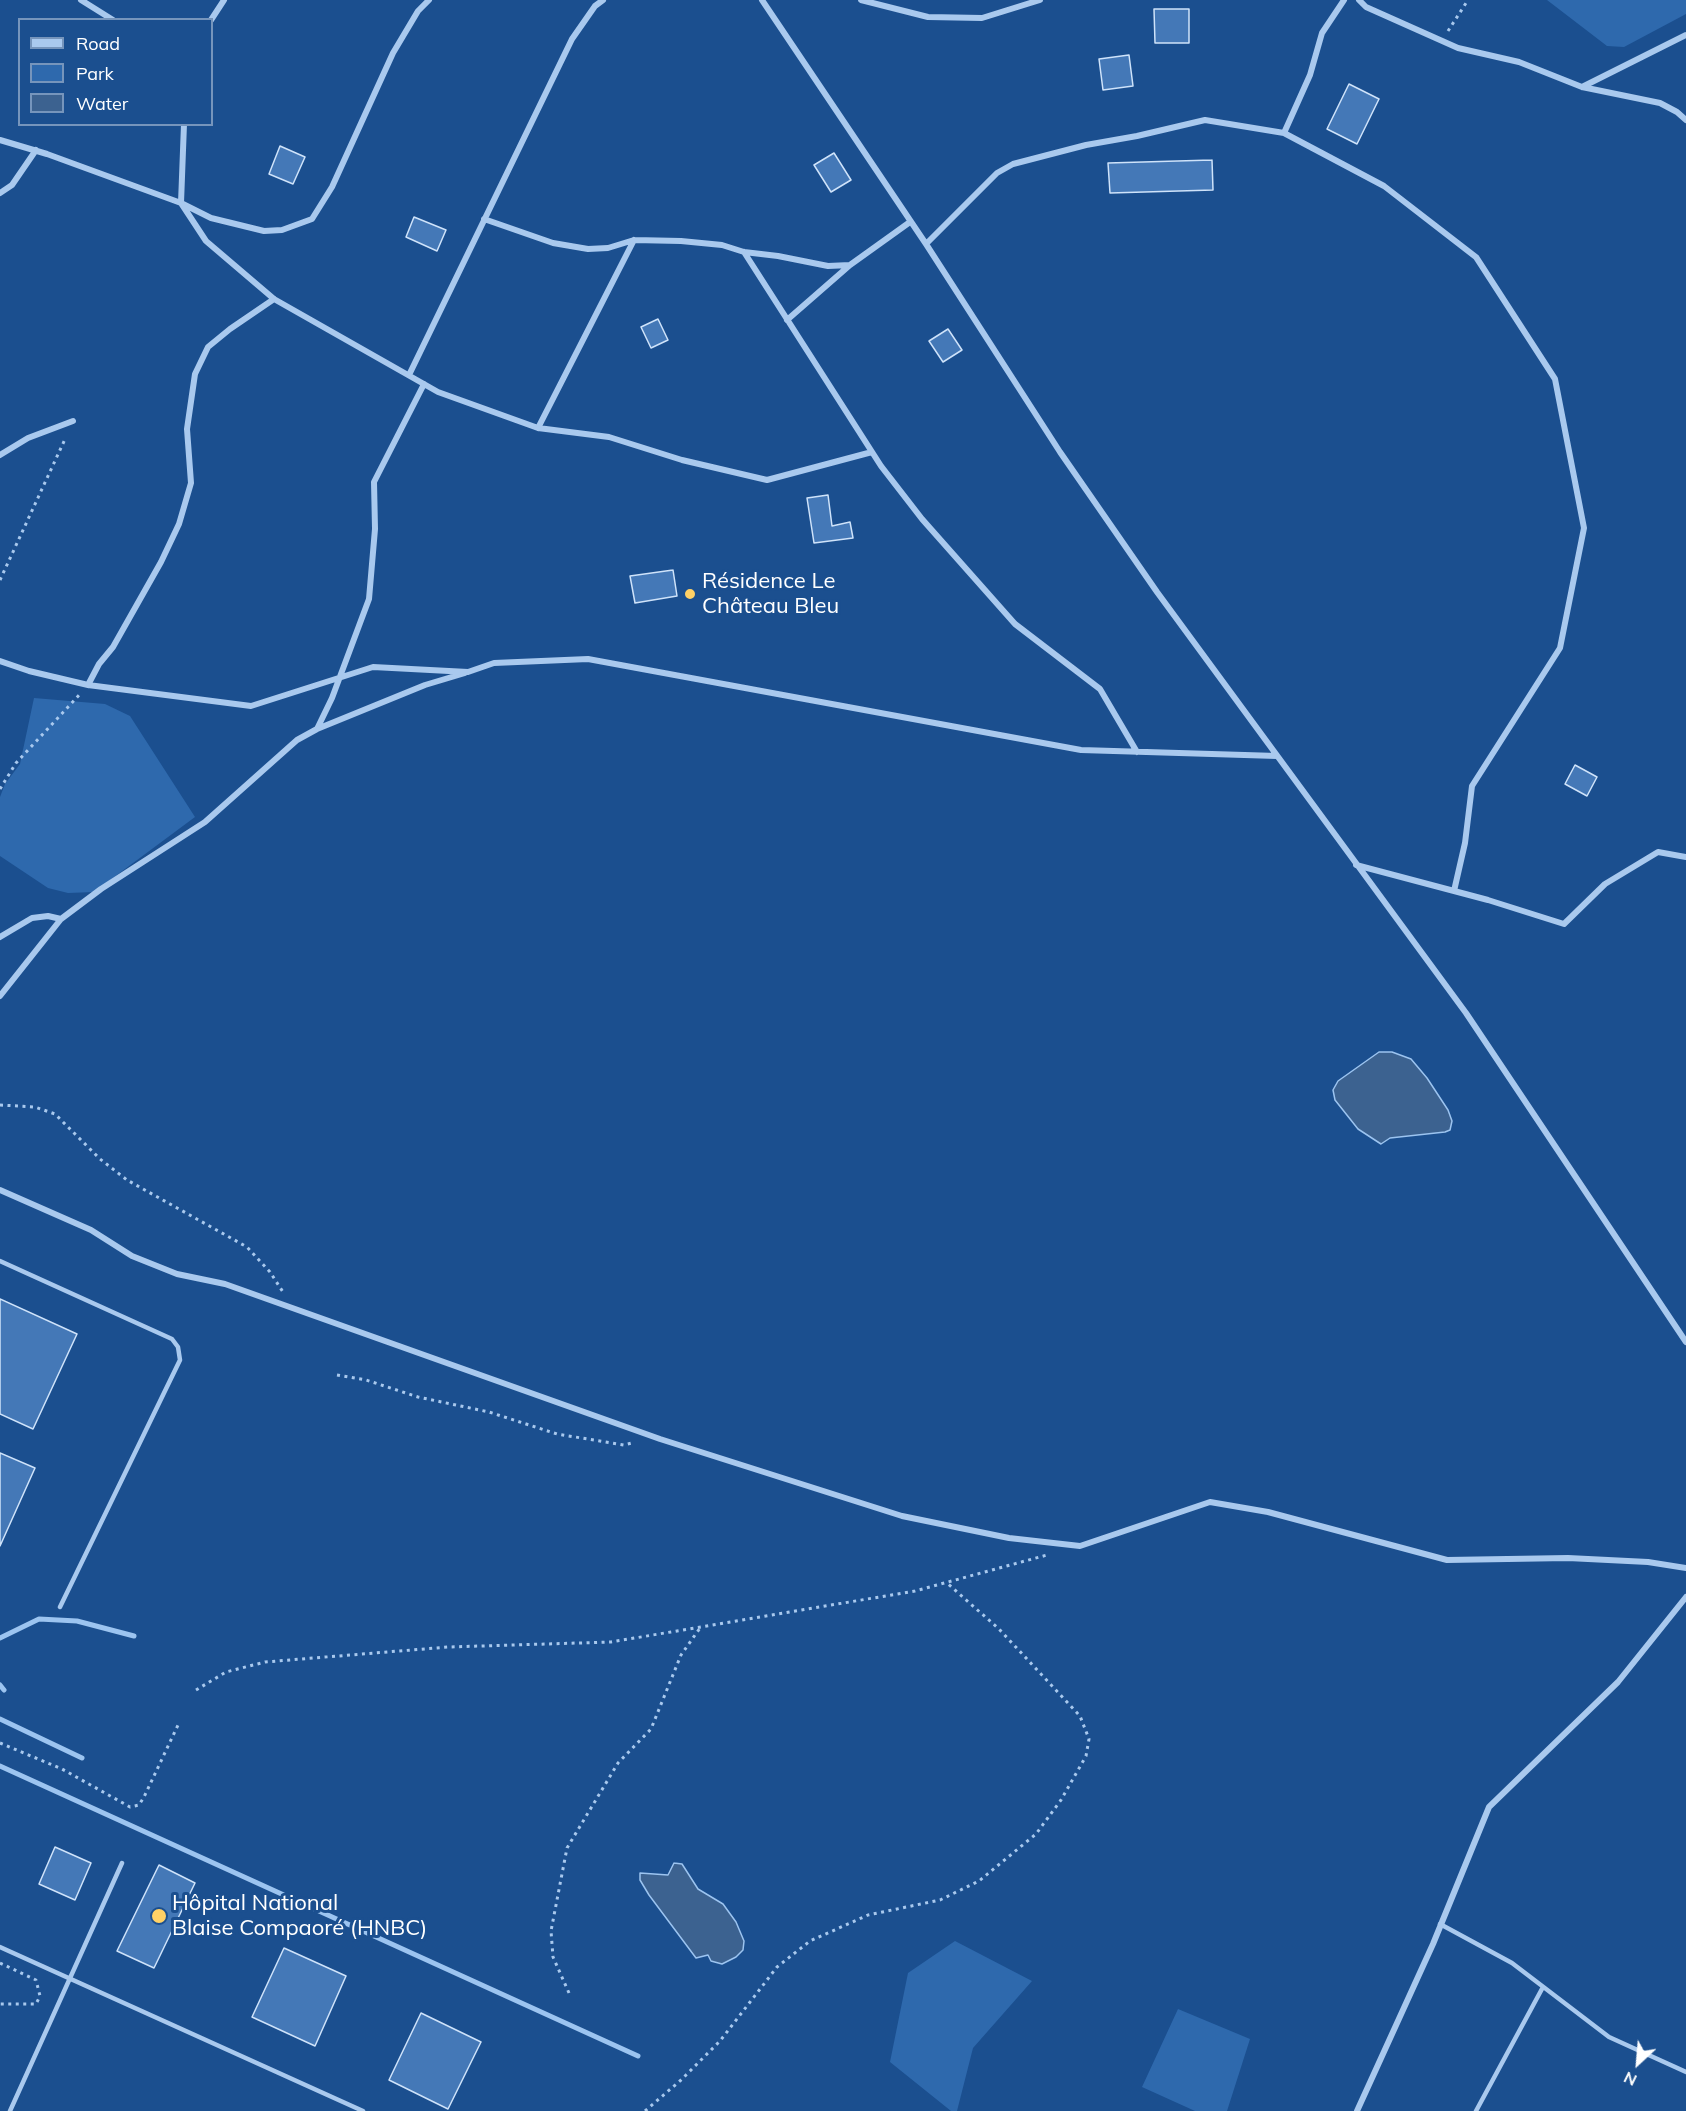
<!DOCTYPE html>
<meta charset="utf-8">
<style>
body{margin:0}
#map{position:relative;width:1686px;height:2111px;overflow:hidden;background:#1b4f8f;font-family:Mulish,sans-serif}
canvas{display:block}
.legend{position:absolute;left:18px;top:18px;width:195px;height:108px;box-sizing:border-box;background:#1b4f8f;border:2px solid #7695bc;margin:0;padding:8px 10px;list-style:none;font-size:18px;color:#fff}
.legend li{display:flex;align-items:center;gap:12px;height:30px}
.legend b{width:30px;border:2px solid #7695bc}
.north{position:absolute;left:1608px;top:2033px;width:60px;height:60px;-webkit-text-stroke:4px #1b4f8f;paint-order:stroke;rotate:206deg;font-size:16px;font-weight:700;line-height:24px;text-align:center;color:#fff}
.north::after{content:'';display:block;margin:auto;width:21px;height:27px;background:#fff;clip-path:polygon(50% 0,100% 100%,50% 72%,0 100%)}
</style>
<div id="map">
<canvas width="1686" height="2111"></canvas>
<ul class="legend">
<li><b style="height:8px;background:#a9c9ee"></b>Road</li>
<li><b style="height:16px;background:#2e69ad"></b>Park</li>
<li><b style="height:16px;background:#3c6290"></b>Water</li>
</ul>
<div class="north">N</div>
</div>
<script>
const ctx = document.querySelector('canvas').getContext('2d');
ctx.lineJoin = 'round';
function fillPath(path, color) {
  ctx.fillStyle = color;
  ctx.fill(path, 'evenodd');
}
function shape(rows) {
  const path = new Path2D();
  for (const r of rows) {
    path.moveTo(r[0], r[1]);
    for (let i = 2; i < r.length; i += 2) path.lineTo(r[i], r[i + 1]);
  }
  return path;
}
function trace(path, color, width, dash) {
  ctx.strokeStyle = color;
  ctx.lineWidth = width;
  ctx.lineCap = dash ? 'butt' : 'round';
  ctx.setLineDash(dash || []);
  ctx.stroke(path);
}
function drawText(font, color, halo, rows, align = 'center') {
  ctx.font = font + ' Mulish,sans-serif';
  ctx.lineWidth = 6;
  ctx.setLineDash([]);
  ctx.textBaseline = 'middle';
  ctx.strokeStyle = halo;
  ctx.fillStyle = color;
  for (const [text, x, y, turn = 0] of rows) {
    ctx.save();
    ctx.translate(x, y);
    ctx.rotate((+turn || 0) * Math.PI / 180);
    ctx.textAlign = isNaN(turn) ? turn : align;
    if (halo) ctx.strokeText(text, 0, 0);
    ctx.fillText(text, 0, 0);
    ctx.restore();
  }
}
const green = shape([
 [1547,0,1686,0,1686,14,1624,47,1607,46],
 [34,698,105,704,130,716,195,817,94,892,68,893,48,888,0,856,0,797,5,784,20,764],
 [955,1941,1032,1981,973,2048,957,2111,951,2111,890,2062,908,1973],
 [1178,2009,1250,2039,1227,2111,1195,2111,1142,2087]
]);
const water = shape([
 [1379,1052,1392,1052,1411,1059,1427,1078,1448,1110,1452,1121,1450,1130,1445,1132,1390,1138,1381,1144,1358,1129,1335,1100,1333,1090,1338,1081,1379,1052],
 [674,1863,682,1864,698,1889,723,1904,736,1922,744,1941,743,1950,736,1957,722,1964,711,1961,708,1955,696,1958,649,1895,640,1880,640,1873,668,1875,674,1863]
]);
const stream = shape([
 [0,1638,39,1619,77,1621,134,1636],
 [0,1685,4,1690],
 [0,1719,82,1758],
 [0,1766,638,2056]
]);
const building = shape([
 [1154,9,1189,9,1189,43,1155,43,1154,9],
 [1129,55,1133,86,1103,90,1099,59,1129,55],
 [1349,84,1379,99,1357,144,1327,129,1349,84],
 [280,146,305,157,293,184,269,174,280,146],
 [834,153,851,180,831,192,814,165,834,153],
 [1212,160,1213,190,1110,193,1108,163,1212,160],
 [414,217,446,230,437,251,406,237,414,217],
 [658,319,668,340,651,348,641,327,658,319],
 [948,329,962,350,943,362,929,341,948,329],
 [828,495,832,526,850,522,853,538,814,543,807,498,828,495],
 [673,570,677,596,635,603,630,576,673,570],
 [1575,765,1597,777,1587,796,1565,784,1575,765],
 [0,1299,77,1334,33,1429,0,1414,0,1299],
 [0,1453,35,1468,0,1546,0,1453],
 [55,1847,91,1863,75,1900,39,1884,55,1847],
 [159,1865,195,1883,154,1968,117,1951,159,1865],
 [284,1948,346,1976,315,2046,252,2017,284,1948],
 [421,2013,481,2042,448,2109,389,2080,421,2013]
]);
const path = shape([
 [1448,31,1468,0],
 [0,580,66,437],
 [0,789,16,763,80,694],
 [0,1105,35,1107,55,1114,100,1159,127,1180,247,1247,270,1272,283,1292],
 [337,1375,366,1380,418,1397,489,1412,557,1434,624,1445,632,1443],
 [196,1690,226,1672,265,1662,448,1647,611,1642,915,1591,1047,1555],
 [0,1743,62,1769,130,1807,139,1805,144,1797,179,1723],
 [0,1963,36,1980,40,1996,36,2004,0,2004],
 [569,1993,553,1957,551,1931,567,1848,618,1763,651,1729,681,1655,700,1628],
 [645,2111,681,2080,720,2041,777,1967,810,1941,868,1915,940,1900,979,1881,1036,1834,1061,1800,1086,1756,1089,1739,1080,1716,999,1629,947,1583]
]);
const lane = shape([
 [0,1261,172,1339,178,1347,180,1360,60,1607],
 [1440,1924,1512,1963,1609,2037,1686,2072],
 [0,1947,363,2111],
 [10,2111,122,1863],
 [1476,2111,1543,1987]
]);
const street = shape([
 [81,0,113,20],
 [762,0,926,244,1060,452,1157,592,1466,1013,1686,1342],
 [861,0,928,17,982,18,1040,0],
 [1359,0,1366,7,1458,48,1519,62,1582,87,1660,103,1677,112,1686,120],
 [211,20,224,0],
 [1582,87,1686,35],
 [184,124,181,203,206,241,274,299,438,392,538,428,609,437,682,460,767,480,872,452],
 [1284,133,1310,75,1322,33,1344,0],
 [0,140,47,154,181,203,211,218,264,231,282,230,312,219,332,187,393,53,418,11,429,0],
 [0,193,12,185,36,150],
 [484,219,553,243,588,249,608,248,634,240,681,241,722,245,744,252,778,256,828,266,850,265,910,222],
 [926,244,997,173,1013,164,1086,145,1137,136,1205,120,1284,133,1384,186,1476,257,1555,379,1584,528,1560,648,1472,786,1465,843,1454,891],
 [744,252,881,466,922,519,1015,624,1100,689,1137,752],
 [787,320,850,265],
 [409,375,572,39,595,6,603,0],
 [538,428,634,240],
 [0,455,28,438,73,421],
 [0,661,29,671,88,685,251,706,373,667,468,672,494,663,588,659,1081,750,1277,756],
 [88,685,99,664,113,647,161,562,179,524,191,483,187,429,195,374,208,347,230,329,274,299],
 [317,729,332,698,369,599,375,529,374,482,424,384],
 [1356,865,1488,900,1564,924,1605,884,1658,852,1686,857],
 [0,937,32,918,48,916,61,919],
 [0,996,61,919,101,889,205,822,297,740,317,729,425,685,465,673],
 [0,1190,91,1230,132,1256,177,1274,225,1284,660,1439,902,1516,1009,1538,1080,1546,1210,1502,1268,1512,1447,1560,1568,1558,1648,1562,1686,1568],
 [1357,2111,1433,1944,1489,1807,1618,1682,1686,1597]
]);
const markers = [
 [690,594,6,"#ffd166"],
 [159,1916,8,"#ffd166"]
];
const poiNames = [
 ["Résidence Le",702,581],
 ["Château Bleu",702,606],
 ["Hôpital National",172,1903],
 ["Blaise Compaoré (HNBC)",172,1928]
];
fillPath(green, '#2e69ad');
fillPath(water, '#3c6290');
trace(water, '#9cc4f0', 1.5);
trace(stream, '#9cc4f0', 5);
fillPath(building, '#4478b7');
trace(building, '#cfe3fa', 1.5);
trace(path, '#a9c9ee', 3, [3, 4.5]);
trace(lane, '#a9c9ee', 4.5);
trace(street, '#a9c9ee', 6);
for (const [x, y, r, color] of markers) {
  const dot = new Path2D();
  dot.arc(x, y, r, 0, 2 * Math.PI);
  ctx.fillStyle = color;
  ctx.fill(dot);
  trace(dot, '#1b4f8f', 2);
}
drawText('22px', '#fff', '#1b4f8f', poiNames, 'left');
</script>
